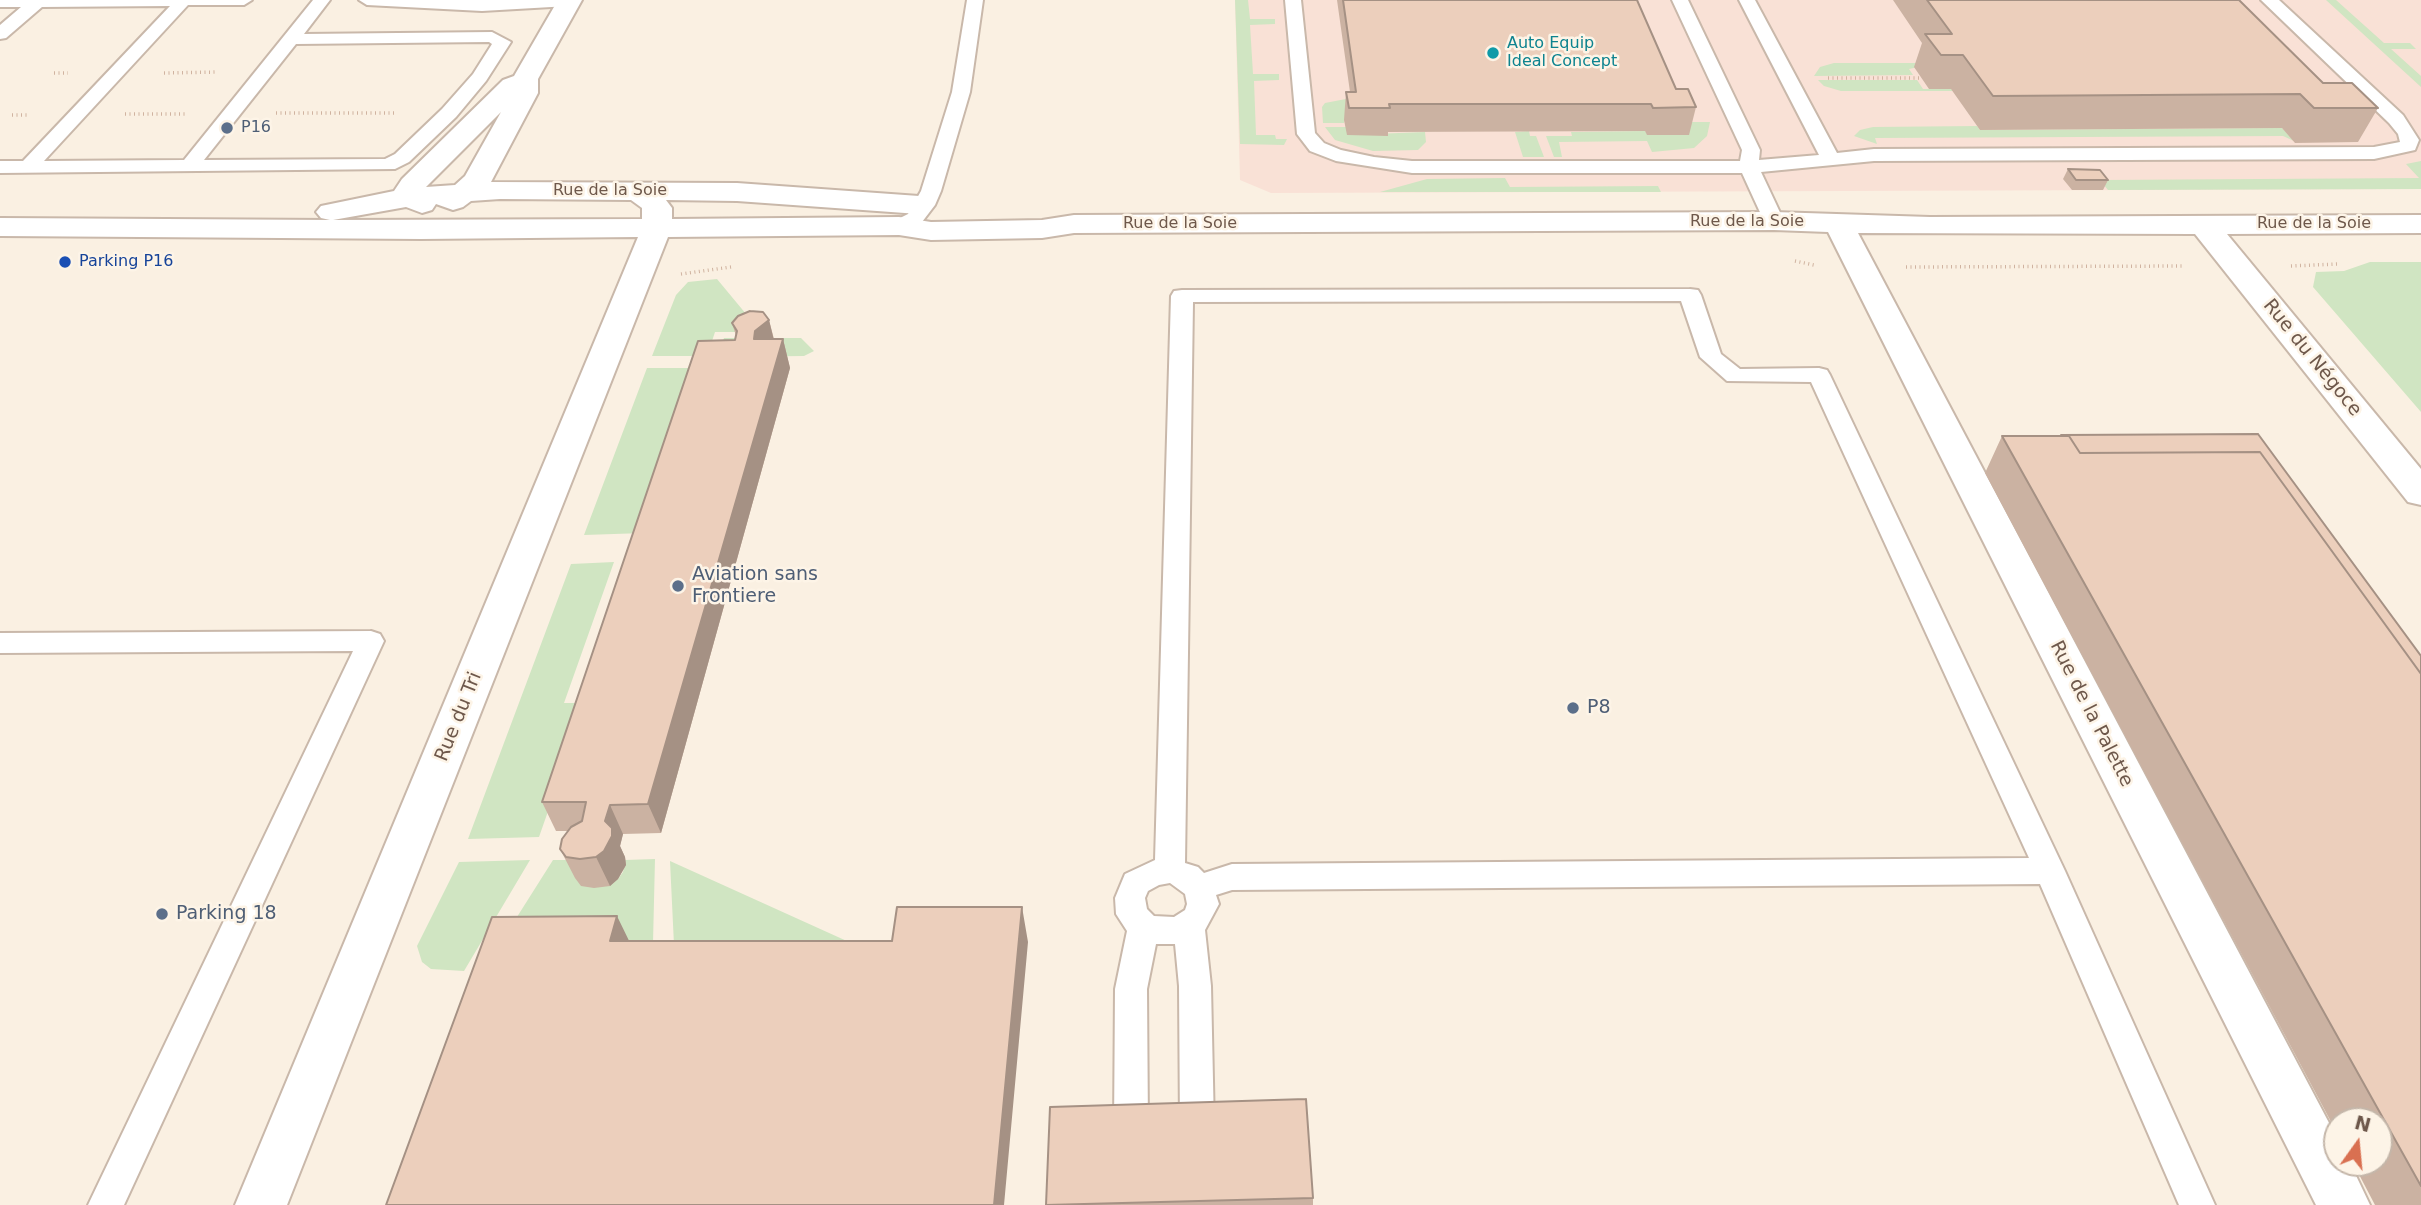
<!DOCTYPE html>
<meta charset="utf-8">
<style>
body{margin:0}
#map{position:relative;width:2421px;height:1205px;overflow:hidden;background:#faf0e2;font-family:"DejaVu Sans",sans-serif}
canvas{display:block}
.north{position:absolute;left:2323px;top:1107px;width:70px;height:70px;box-sizing:border-box;background:#fdf4e7;border:2px solid #c4b6a9;border-radius:50%;rotate:15deg;font-size:19px;font-weight:700;line-height:28px;text-align:center;color:#6e584b}
.north::after{content:'';display:block;margin:auto;width:24px;height:32px;background:#d97051;clip-path:polygon(50% 0,100% 100%,50% 72%,0 100%)}
</style>
<div id="map">
<canvas width="2421" height="1205"></canvas>
<div class="north">N</div>
</div>
<script>
const ctx = document.querySelector('canvas').getContext('2d');
ctx.lineJoin = 'round';
function fillPath(path, color) {
  ctx.fillStyle = color;
  ctx.fill(path, 'evenodd');
}
function shape(rows) {
  const path = new Path2D();
  for (const r of rows) {
    path.moveTo(r[0], r[1]);
    for (let i = 2; i < r.length; i += 2) path.lineTo(r[i], r[i + 1]);
  }
  return path;
}
function trace(path, color, width, dash) {
  ctx.strokeStyle = color;
  ctx.lineWidth = width;
  ctx.lineCap = dash ? 'butt' : 'round';
  ctx.setLineDash(dash || []);
  ctx.stroke(path);
}
function drawText(font, color, halo, rows, align = 'center') {
  ctx.font = font + ' "DejaVu Sans",sans-serif';
  ctx.lineWidth = 5;
  ctx.setLineDash([]);
  ctx.textBaseline = 'middle';
  ctx.strokeStyle = halo;
  ctx.fillStyle = color;
  for (const [text, x, y, turn = 0] of rows) {
    ctx.save();
    ctx.translate(x, y);
    ctx.rotate((+turn || 0) * Math.PI / 180);
    ctx.textAlign = isNaN(turn) ? turn : align;
    if (halo) ctx.strokeText(text, 0, 0);
    ctx.fillText(text, 0, 0);
    ctx.restore();
  }
}
const commercial = shape([
 [1235,0,2421,0,2421,189,1271,193,1240,180]
]);
const green = shape([
 [1235,0,1248,0,1250,19,1275,19,1275,24,1250,25,1253,74,1279,74,1279,80,1254,81,1256,135,1275,135,1276,139,1287,139,1284,145,1240,144],
 [2326,0,2336,0,2384,43,2410,43,2416,49,2391,49,2421,76,2421,87],
 [1834,63,1937,63,1909,69,1913,75,1814,76,1820,67],
 [1818,80,1917,80,1923,89,1951,89,1953,91,1841,91,1824,86],
 [1351,98,1344,123,1323,123,1322,107,1325,103],
 [1684,122,1710,122,1707,136,1694,148,1652,152,1647,141,1559,142,1562,157,1554,157,1546,136,1572,136,1571,132,1645,131,1648,135],
 [1977,126,1980,130,2282,128,2294,141,2283,136,1875,138,1877,144,1854,136,1860,130,1873,127],
 [1325,127,1346,127,1348,135,1425,132,1426,142,1418,150,1373,151,1335,140],
 [1529,131,1530,136,1536,136,1544,157,1523,157,1515,132],
 [2421,161,2421,189,2108,190,2100,180,2419,178,2406,164],
 [1505,178,1510,187,1658,186,1661,192,1380,192,1427,179],
 [2370,262,2421,262,2421,412,2313,287,2316,272,2344,271],
 [717,279,761,332,715,332,707,356,652,356,676,295,688,282],
 [724,338,801,338,814,351,804,356,717,357],
 [647,368,703,368,644,533,584,535],
 [614,562,564,703,586,703,539,837,468,839,571,564],
 [655,859,653,943,498,947,553,860,582,860,618,879,623,872,625,860],
 [530,860,464,971,431,969,422,962,417,946,459,862],
 [670,861,849,942,674,945]
]);
const path = shape([
 [54,73,68,73],
 [164,73,218,72],
 [1828,78,1921,78],
 [276,113,396,113],
 [125,114,186,114],
 [12,115,29,115],
 [1795,261,1814,265],
 [2291,266,2338,264],
 [1906,267,2185,266],
 [681,274,731,267]
]);
const service = shape([
 [0,0,252,0,244,5,188,5,44,161,184,160,313,0,330,0,304,34,492,32,511,42,486,81,456,117,409,162,395,169,0,173,0,161,23,161,170,6,42,7,6,38,0,39,0,25,21,7,0,7,0,0],
 [489,42,492,44,473,74,442,109,395,154,385,159,204,160,296,44,489,42],
 [359,0,577,0,577,1,569,6,482,11,367,5,359,0],
 [967,0,983,0,970,92,941,191,935,205,922,222,906,230,892,230,889,226,892,222,908,214,921,191,952,92,967,0],
 [1285,0,1301,0,1315,133,1324,143,1341,150,1374,157,1412,161,1740,161,1742,150,1672,0,1688,0,1760,150,1759,160,1819,155,1739,0,1755,0,1837,153,1874,149,2374,147,2400,142,2398,134,2389,123,2261,0,2279,0,2403,115,2419,140,2415,150,2374,159,1874,161,1761,172,1784,221,1781,225,1774,227,1767,225,1764,221,1742,173,1412,173,1336,161,1310,151,1297,134,1285,0],
 [1690,289,1698,290,1701,295,1721,354,1740,369,1819,368,1827,370,1830,375,2065,871,2215,1205,2179,1205,2040,884,1232,890,1216,895,1219,904,1205,930,1211,986,1214,1128,1209,1140,1197,1144,1185,1140,1180,1128,1179,986,1175,944,1156,944,1147,989,1148,1130,1143,1142,1131,1147,1119,1142,1114,1130,1115,989,1127,931,1116,914,1115,898,1125,874,1155,860,1171,296,1174,291,1182,290,1690,289],
 [1681,301,1700,357,1727,381,1811,382,2029,858,1232,864,1204,873,1198,867,1185,863,1193,302,1681,301],
 [1170,883,1185,894,1187,904,1185,910,1174,917,1154,916,1147,909,1145,898,1148,891,1159,885,1170,883],
 [371,631,380,634,384,641,124,1205,88,1205,353,651,0,653,0,633,371,631]
]);
const minor = shape([
 [558,0,582,0,538,79,538,93,491,182,737,183,919,196,929,199,934,205,929,211,919,214,737,201,666,200,672,208,672,219,899,217,931,222,1042,220,1074,215,1774,212,1930,217,2421,215,2421,233,2227,234,2421,469,2421,505,2408,502,2195,234,1858,233,2337,1138,2337,1163,2350,1163,2370,1205,2316,1205,1828,232,1774,230,1074,233,1042,238,931,240,899,235,668,237,287,1205,235,1205,638,237,421,239,0,236,0,218,330,220,321,218,316,212,321,206,394,191,402,179,503,80,514,76,558,0],
 [501,112,465,176,455,185,426,187,501,112],
 [500,199,631,200,642,208,642,219,333,220,406,207,422,213,432,210,436,204,453,210,463,207,471,201,500,199]
]);
const wall = shape([
 [1337,0,1637,0,1676,89,1696,107,1689,135,1647,135,1645,131,1388,132,1388,136,1347,135,1344,120,1346,92,1350,92],
 [1893,0,2239,0,2323,83,2378,108,2358,142,2295,143,2282,128,1980,130,1951,89,1929,89,1914,67,1922,43],
 [2068,169,2108,180,2103,190,2072,190,2063,179],
 [769,320,774,339,783,339,790,368,661,833,623,834,620,846,625,857,626,865,618,879,610,886,594,888,581,886,575,878,560,849,568,831,556,831,542,802,735,340,736,336,732,323],
 [2002,436,2421,656,2421,1205,2375,1205,2353,1163,2379,1163,2379,1121,2337,1121,2337,1133,1985,473],
 [1313,1198,1313,1205,1046,1205]
]);
const shadedWall = shape([
 [769,320,776,349,754,339,755,331],
 [783,339,790,368,661,833,648,804],
 [610,805,623,834,620,846,625,857,626,865,618,879,610,886,596,857],
 [1022,907,1028,942,1004,1205,994,1205],
 [617,916,634,951,610,941]
]);
const building = shape([
 [1343,0,1637,0,1676,89,1688,89,1696,107,1653,108,1651,104,1389,104,1390,108,1349,108,1346,92,1356,92,1343,0],
 [1927,0,2239,0,2323,83,2352,83,2378,108,2314,108,2300,94,1993,96,1963,55,1941,55,1925,34,1952,34,1927,0],
 [2068,169,2100,170,2108,180,2076,180,2068,169],
 [750,311,763,312,769,320,755,331,754,339,783,339,648,804,610,805,605,821,612,828,612,836,604,851,596,857,580,859,566,857,560,849,562,839,571,827,582,821,586,802,542,802,698,341,735,340,737,331,732,323,738,316,750,311],
 [2258,434,2421,656,2421,674,2260,452,2080,453,2069,436,2061,435,2258,434],
 [2002,436,2069,436,2080,453,2260,452,2421,674,2421,1186,2002,436],
 [897,907,1022,907,994,1205,386,1205,492,917,617,916,610,941,892,941,897,907],
 [1306,1099,1313,1198,1046,1205,1050,1107,1306,1099]
]);
const markers = [
 [1493,53,7,"#0f9aa8"],
 [227,128,7,"#5c6f8a"],
 [65,262,7,"#1a4fb4"],
 [678,586,7,"#5c6f8a"],
 [1573,708,7,"#5c6f8a"],
 [162,914,7,"#5c6f8a"]
];
const farCulturenames = [
 ["Auto Equip",1507,44],
 ["Ideal Concept",1507,62]
];
const farServicenames = [
 ["P16",241,128]
];
const farStreetnames = [
 ["Rue de la Soie",610,191],
 ["Rue de la Soie",1747,222],
 ["Rue de la Soie",1180,224],
 ["Rue de la Soie",2314,224]
];
const farTransitnames = [
 ["Parking P16",79,262]
];
const streetNames = [
 ["Rue du Négoce",2312,358,51],
 ["Rue de la Palette",2091,714,63],
 ["Rue du Tri",459,717,-68]
];
const serviceNames = [
 ["Aviation sans",692,575],
 ["Frontiere",692,597],
 ["P8",1587,708],
 ["Parking 18",176,914]
];
fillPath(commercial, '#f9e1d6');
fillPath(green, '#d0e5c2');
trace(service, '#c9b8aa', 4);
trace(minor, '#c9b8aa', 4);
trace(path, '#d0b3a0', 3.5, [1, 3.5]);
fillPath(service, '#fff');
fillPath(minor, '#fff');
fillPath(wall, '#cbb2a2');
fillPath(shadedWall, '#a59184');
fillPath(building, '#eccfbc');
trace(building, '#a59184', 2);
for (const [x, y, r, color] of markers) {
  const dot = new Path2D();
  dot.arc(x, y, r, 0, 2 * Math.PI);
  ctx.fillStyle = color;
  ctx.fill(dot);
  trace(dot, '#fdf4e7', 2.5);
}
drawText('16px', '#0d838f', '#fdf4e7', farCulturenames, 'left');
drawText('16px', '#4e5e75', '#fdf4e7', farServicenames, 'left');
drawText('16px', '#6e584b', '#fdf4e7', farStreetnames);
drawText('16px', '#164399', '#fdf4e7', farTransitnames, 'left');
drawText('19px', '#6e584b', '#fdf4e7', streetNames);
drawText('19px', '#4e5e75', '#fdf4e7', serviceNames, 'left');
</script>
